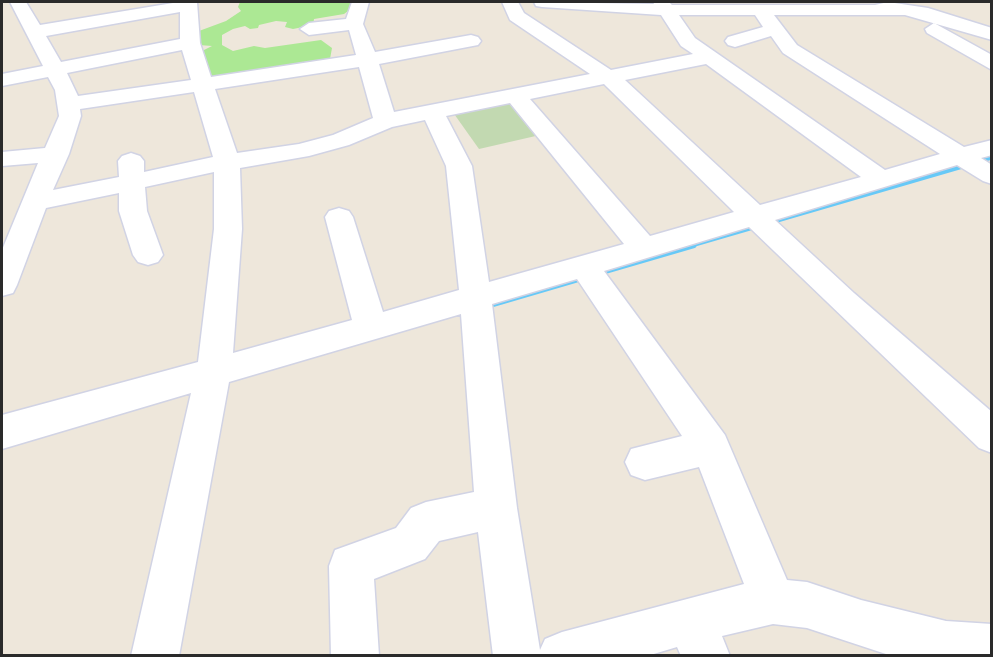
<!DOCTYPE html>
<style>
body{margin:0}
#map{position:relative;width:993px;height:657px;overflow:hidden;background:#eee7db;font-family:Raleway,sans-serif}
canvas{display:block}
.frame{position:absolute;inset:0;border:3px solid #2a2a2a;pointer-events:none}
</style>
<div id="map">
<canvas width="993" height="657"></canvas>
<div class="frame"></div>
</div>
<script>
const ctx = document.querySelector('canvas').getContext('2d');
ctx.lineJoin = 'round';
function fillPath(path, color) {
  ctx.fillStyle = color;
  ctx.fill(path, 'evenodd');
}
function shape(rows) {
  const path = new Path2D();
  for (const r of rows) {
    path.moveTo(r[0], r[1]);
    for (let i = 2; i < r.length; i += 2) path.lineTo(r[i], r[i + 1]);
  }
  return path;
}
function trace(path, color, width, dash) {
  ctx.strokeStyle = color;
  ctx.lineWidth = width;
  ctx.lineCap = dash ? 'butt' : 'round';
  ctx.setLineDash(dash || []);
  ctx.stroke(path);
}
const green = shape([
 [240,2,355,2,355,6,344,14,314,19,313,25,293,29,285,27,287,22,276,21,259,25,258,28,250,29,245,26,233,29,222,35,222,45,233,51,254,46,265,48,321,40,332,48,330,59,325,63,210,80,194,55,212,46,199,45,199,31,226,21,241,11,238,7]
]);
const cemetery = shape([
 [517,98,540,135,479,149,452,111]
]);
const streamFar1 = shape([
 [977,161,992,157],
 [688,246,966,165]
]);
const stream = shape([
 [597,273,693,245],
 [485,306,584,277]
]);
const minor = shape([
 [10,2,26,2,40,25,179,2,197,2,200,43,211,77,356,55,349,30,309,35,300,29,309,23,346,19,352,2,369,2,363,24,375,52,471,35,478,37,481,41,478,45,379,64,394,112,590,74,510,20,502,2,518,2,524,13,611,70,693,54,681,46,661,15,542,7,536,6,534,2,654,4,653,2,669,2,672,5,875,5,888,2,928,8,992,28,992,40,905,15,774,15,797,45,964,147,992,140,992,155,981,158,992,165,992,184,983,181,957,165,775,220,854,293,992,412,992,453,979,448,749,227,604,271,725,435,787,580,807,582,861,600,946,621,992,624,992,656,892,656,807,628,773,624,722,636,730,656,681,656,677,647,647,656,493,656,478,532,439,541,425,559,374,579,379,656,331,656,329,566,335,550,396,528,411,508,426,502,474,492,461,314,229,382,179,656,131,656,191,393,2,449,2,415,198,362,214,229,214,172,145,187,147,211,163,255,158,262,148,265,138,262,133,255,119,211,119,193,46,208,17,285,13,293,2,296,2,250,38,163,2,166,2,152,45,148,59,116,55,90,48,77,2,86,2,74,43,66,10,2],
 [180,12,180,39,61,62,46,36,180,12],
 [679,15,755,15,763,27,728,37,725,41,728,45,735,47,771,36,783,53,940,154,885,170,695,38,679,15],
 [182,50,191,80,78,96,67,73,182,50],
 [706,64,861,177,760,205,625,80,706,64],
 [359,67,373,118,333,135,299,144,237,153,215,89,359,67],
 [604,84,607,87,734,212,650,236,530,99,604,84],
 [194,92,213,157,144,172,144,161,140,156,131,153,122,156,118,161,119,177,53,190,69,154,81,116,80,109,194,92],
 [510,103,624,244,489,282,472,166,446,116,510,103],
 [425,120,446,166,459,290,383,312,353,217,349,211,339,208,329,211,325,217,352,320,233,353,242,229,240,168,309,156,349,145,392,127,425,120],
 [577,279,682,436,631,449,625,462,631,475,645,480,699,467,744,584,562,632,545,639,540,650,517,508,492,304,577,279],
 [934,23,992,55,992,70,927,33,925,29,934,23]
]);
fillPath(green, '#ace894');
fillPath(cemetery, '#c2d9b1');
trace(streamFar1, '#67c9f7', 5);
trace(stream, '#67c9f7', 7);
trace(minor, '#d1d3e4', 3);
fillPath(minor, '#fff');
</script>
